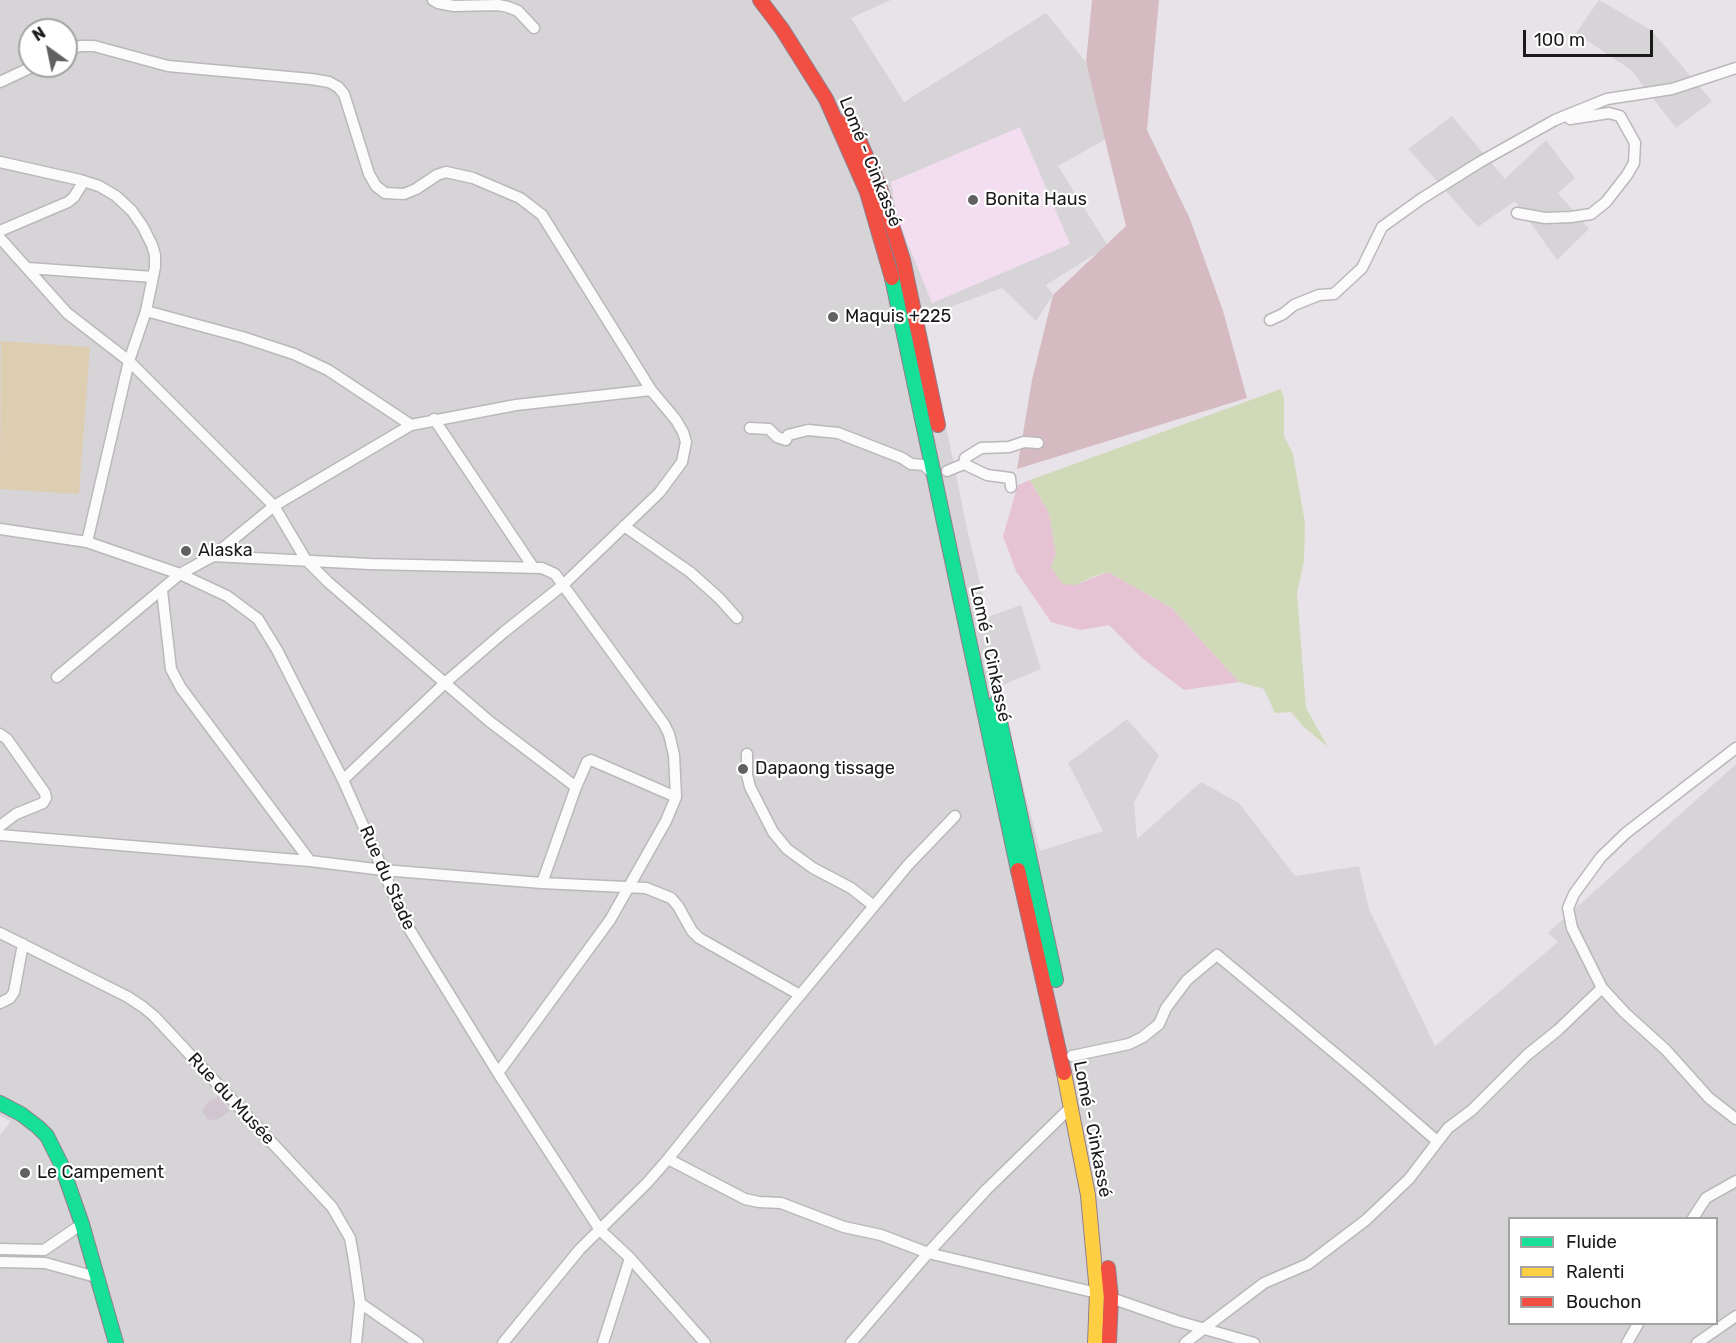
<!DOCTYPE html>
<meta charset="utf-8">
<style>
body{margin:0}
#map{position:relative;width:1736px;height:1343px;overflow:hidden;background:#e8e3e8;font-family:Rubik,sans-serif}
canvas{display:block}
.legend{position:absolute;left:1508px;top:1217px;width:210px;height:108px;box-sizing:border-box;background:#fff;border:2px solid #a3a3a3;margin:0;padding:8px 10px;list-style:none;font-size:18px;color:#1a1a1a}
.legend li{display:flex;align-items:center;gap:12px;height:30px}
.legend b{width:30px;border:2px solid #a3a3a3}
.north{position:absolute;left:18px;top:18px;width:60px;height:60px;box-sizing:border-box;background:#fff;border:2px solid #a3a3a3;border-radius:50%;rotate:327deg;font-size:16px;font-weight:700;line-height:24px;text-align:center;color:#1a1a1a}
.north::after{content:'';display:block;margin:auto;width:21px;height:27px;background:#626062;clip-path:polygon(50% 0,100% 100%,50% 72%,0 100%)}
.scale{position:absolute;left:1523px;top:30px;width:130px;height:27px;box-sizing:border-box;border:3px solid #1a1a1a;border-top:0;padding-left:8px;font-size:18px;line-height:21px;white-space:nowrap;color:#1a1a1a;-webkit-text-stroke:4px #fff;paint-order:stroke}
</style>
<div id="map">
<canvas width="1736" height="1343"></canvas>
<ul class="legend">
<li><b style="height:8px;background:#16e098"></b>Fluide</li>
<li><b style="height:8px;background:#ffcf43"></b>Ralenti</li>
<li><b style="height:8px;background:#f24e42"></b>Bouchon</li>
</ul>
<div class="north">N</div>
<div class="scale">100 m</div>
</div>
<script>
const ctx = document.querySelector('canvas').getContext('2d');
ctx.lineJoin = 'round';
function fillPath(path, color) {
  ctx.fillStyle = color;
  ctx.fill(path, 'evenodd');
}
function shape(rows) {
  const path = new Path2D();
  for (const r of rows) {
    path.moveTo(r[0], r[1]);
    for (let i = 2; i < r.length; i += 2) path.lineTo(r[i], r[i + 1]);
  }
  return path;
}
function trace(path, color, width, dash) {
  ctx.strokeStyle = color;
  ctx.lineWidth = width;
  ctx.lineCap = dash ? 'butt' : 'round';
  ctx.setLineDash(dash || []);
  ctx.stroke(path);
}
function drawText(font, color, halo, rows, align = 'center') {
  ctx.font = font + ' Rubik,sans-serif';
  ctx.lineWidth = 4.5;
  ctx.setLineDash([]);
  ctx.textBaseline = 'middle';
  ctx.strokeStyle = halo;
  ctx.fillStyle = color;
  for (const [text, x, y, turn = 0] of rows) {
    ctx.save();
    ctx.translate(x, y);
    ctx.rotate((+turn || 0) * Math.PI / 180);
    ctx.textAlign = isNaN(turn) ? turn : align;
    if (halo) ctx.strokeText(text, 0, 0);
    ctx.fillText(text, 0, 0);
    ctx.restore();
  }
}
const residential = shape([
 [0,0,891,0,851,18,904,102,1046,13,1086,62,1106,139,1058,166,1108,246,1046,285,1053,295,1036,321,1002,288,924,317,966,524,988,617,1021,605,1041,669,998,687,1040,851,1103,831,1068,763,1127,719,1159,755,1134,803,1137,839,1201,782,1239,803,1295,876,1359,866,1369,909,1435,1046,1558,942,1548,933,1736,764,1736,1343,0,1343,0,1135,11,1121,0,1116],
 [30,30,66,30,66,66,30,66],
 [1510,1218,1716,1218,1716,1324,1510,1324],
 [1599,0,1651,30,1712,101,1676,128,1631,70,1576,33],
 [1452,116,1505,179,1546,140,1575,178,1558,193,1589,229,1557,260,1515,201,1478,227,1408,149]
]);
const education = shape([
 [1020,127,1070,244,932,303,897,217,891,182]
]);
const construction = shape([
 [219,1096,229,1111,219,1119,208,1120,202,1111,209,1101]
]);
const grass = shape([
 [1030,480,1049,513,1056,554,1075,585,1108,572,1172,608,1239,682,1184,690,1142,658,1109,625,1081,630,1051,622,1016,571,1003,536,1018,485]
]);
const forest = shape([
 [1092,0,1159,0,1147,130,1190,219,1223,311,1247,398,1017,469,1032,380,1053,295,1126,226,1086,62]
]);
const pitch = shape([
 [1,341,90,347,79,494,0,489]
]);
const water = shape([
 [1281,389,1284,399,1284,436,1293,454,1305,523,1304,561,1297,593,1306,708,1328,747,1303,726,1291,712,1275,713,1264,689,1239,682,1172,608,1108,572,1092,577,1075,585,1063,584,1051,567,1056,554,1049,513,1030,480]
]);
const street = shape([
 [433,0,438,3,454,6,498,5,508,7,518,11,534,28],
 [66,50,80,46,94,46,168,66,311,79,329,82,338,87,344,94,369,174,376,186,385,193,404,194,416,189,437,175,446,172,473,178,520,198,542,215,651,390,676,420,683,432,686,442,682,462,659,493,563,585,504,632,446,682,343,780],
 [0,82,34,66],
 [0,162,80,180,99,186,116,196,132,211,143,227,152,245,155,255,155,267,146,311,129,361,87,542],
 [1517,213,1545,218,1571,217,1591,214,1606,202,1627,175,1634,163,1635,143,1620,116,1609,113,1570,119],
 [0,231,68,202,74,197,84,181],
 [0,238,67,313,129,361,274,506,306,560,328,582,489,721,576,787,542,883],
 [28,268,153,277],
 [146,311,242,337,294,354,328,370,411,425],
 [1270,320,1283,314,1294,305,1319,295,1334,294,1362,268,1382,227,1421,199,1480,162,1555,120,1607,99,1672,89,1736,68],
 [434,419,533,567],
 [750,428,769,429,777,437,786,440,788,435,808,430,838,433,902,458,911,464,924,465,932,473],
 [964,464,965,458,981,448,1009,447,1024,442,1038,443],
 [947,471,964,464,987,475,1010,478,1011,487],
 [624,526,690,572,719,598,737,618],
 [0,529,87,542,180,574,227,596,258,619,277,650,343,780,408,927,498,1073,600,1230,630,1258,705,1343],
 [213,556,274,506,411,425,516,405,651,390],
 [162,591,171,669,181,688,310,861],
 [57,677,180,574,213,556,370,564,542,568,555,574,664,724,669,734,674,755,676,797,666,821,610,920,498,1073],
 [0,734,7,739,45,793,46,798,43,803,16,814,0,826],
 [1736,748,1626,833,1601,857,1574,894,1568,908,1572,928,1602,988,1625,1013,1666,1050,1709,1098,1736,1119],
 [747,754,747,775,750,787,773,832,787,849,813,868,851,888,874,906],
 [576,787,587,762,591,760,676,797],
 [0,835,310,861,383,870,542,883,646,888,671,898,678,906,692,931,699,938,800,995],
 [0,933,128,997,143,1007,154,1016,332,1207,350,1238,354,1260,360,1303,356,1343],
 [0,1003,10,998,14,992,23,944],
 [1072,1056,1129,1044,1143,1037,1159,1024,1166,1008,1187,980,1217,955,1367,1080,1437,1141],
 [668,1159,745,1199,759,1202,781,1203,844,1227,881,1235,928,1253,1097,1293],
 [1693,1218,1706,1198,1736,1181],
 [0,1249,44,1250,82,1224],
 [0,1262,45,1263,96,1277],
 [1111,1298,1177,1321,1254,1343],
 [360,1303,418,1343],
 [503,1343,580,1249,647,1183,668,1159,786,1012,908,865,955,816],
 [603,1343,630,1258],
 [851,1343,928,1253,986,1190,1071,1107],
 [1185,1343,1264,1283,1308,1264,1366,1220,1409,1179,1448,1128,1472,1110,1527,1055,1558,1030,1602,988],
 [1627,1343,1638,1324],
 [1697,1343,1736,1316]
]);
const fast = shape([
 [892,278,1018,870],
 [996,703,1056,980],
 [0,1103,21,1114,38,1127,47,1136,61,1164,82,1224,116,1343]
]);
const slow = shape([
 [1064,1073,1088,1195,1097,1293,1095,1343]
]);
const jam = shape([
 [760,0,782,29,826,99,867,192,892,278],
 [849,117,880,188,903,260,938,425],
 [1018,870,1064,1073],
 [1108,1268,1111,1298,1109,1343]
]);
const markers = [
 [973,200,6,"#626062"],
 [833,317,6,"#626062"],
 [186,551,6,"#626062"],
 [743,769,6,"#626062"],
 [25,1173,6,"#626062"]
];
const streetNames = [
 ["Lomé - Cinkassé",870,162,68],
 ["Lomé - Cinkassé",990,654,78],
 ["Rue du Stade",387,878,66],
 ["Rue du Musée",231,1099,47],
 ["Lomé - Cinkassé",1092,1129,79]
];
const poiNames = [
 ["Bonita Haus",985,200],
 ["Maquis +225",845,317],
 ["Alaska",198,551],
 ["Dapaong tissage",755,769],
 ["Le Campement",37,1173]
];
fillPath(residential, '#d7d4d7');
fillPath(education, '#f3def1');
fillPath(construction, '#d1c5d0');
fillPath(grass, '#e5c3d2');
fillPath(forest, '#d6bac2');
fillPath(pitch, '#deceb1');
fillPath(water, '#d0dab8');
trace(street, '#bab8ba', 13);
trace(fast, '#917d8d', 16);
trace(slow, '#917d8d', 16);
trace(jam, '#917d8d', 16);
trace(street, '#fcfbfc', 10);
trace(fast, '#16e098', 14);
trace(slow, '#ffcf43', 14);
trace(jam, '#f24e42', 14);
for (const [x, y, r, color] of markers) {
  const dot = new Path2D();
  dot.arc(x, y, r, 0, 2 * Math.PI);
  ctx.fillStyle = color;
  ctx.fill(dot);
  trace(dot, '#fff', 2);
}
drawText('18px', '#1a1a1a', '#fff', streetNames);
drawText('18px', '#1a1a1a', '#fff', poiNames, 'left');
</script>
